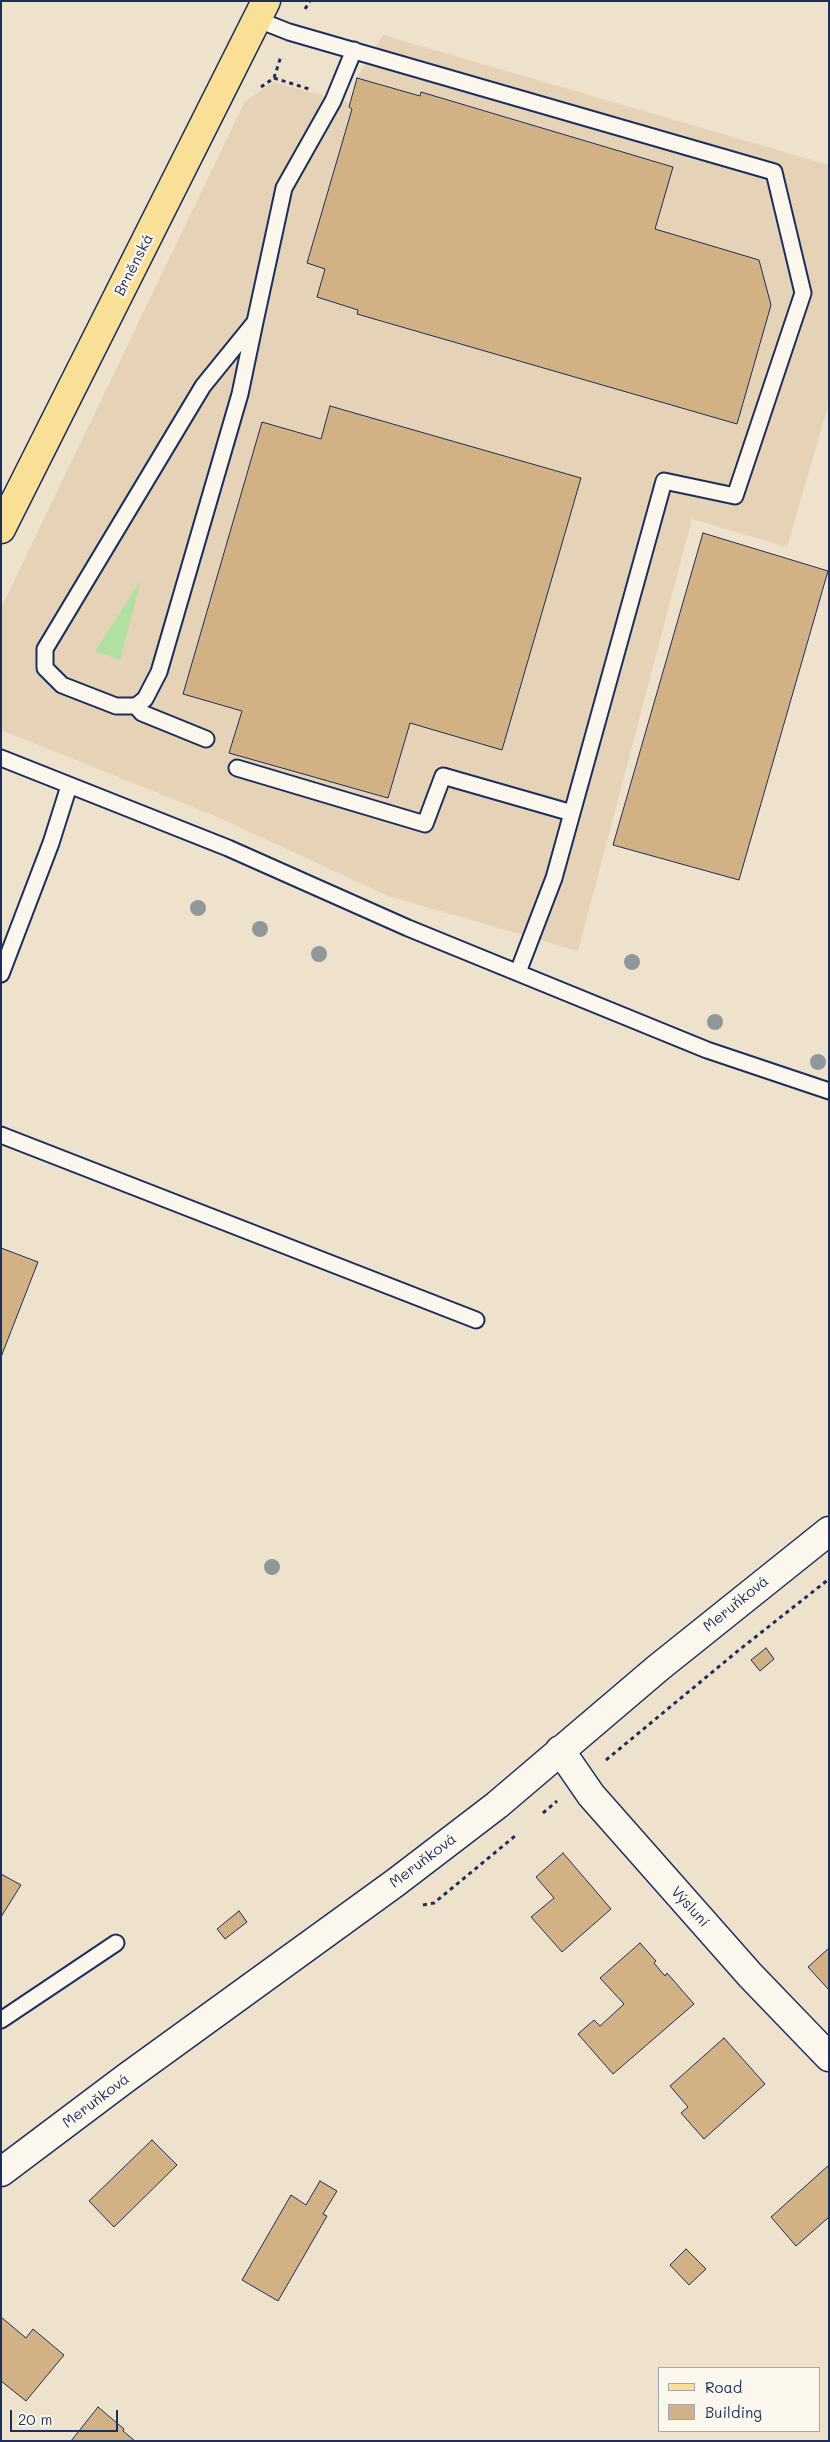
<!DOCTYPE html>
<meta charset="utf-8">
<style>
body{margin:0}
#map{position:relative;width:830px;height:2442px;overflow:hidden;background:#efe2cd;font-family:Mali,sans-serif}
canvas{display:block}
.frame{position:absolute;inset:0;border:2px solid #1b2f5e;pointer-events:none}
.legend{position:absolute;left:658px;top:2367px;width:162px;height:65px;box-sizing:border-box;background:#fbf7ec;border:1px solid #a1a7b3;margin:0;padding:6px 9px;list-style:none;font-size:15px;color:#1b2f5e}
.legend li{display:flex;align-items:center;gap:10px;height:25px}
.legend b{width:25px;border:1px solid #a1a7b3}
.scale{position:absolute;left:10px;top:2410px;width:108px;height:22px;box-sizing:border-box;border:2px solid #1b2f5e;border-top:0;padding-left:6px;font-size:15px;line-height:18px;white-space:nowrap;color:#1b2f5e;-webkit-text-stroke:4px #fbf7ec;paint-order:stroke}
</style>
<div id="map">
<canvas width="830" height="2442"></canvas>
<div class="frame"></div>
<ul class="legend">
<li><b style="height:6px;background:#fadf96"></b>Road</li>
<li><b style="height:14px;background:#d2b185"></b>Building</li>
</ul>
<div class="scale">20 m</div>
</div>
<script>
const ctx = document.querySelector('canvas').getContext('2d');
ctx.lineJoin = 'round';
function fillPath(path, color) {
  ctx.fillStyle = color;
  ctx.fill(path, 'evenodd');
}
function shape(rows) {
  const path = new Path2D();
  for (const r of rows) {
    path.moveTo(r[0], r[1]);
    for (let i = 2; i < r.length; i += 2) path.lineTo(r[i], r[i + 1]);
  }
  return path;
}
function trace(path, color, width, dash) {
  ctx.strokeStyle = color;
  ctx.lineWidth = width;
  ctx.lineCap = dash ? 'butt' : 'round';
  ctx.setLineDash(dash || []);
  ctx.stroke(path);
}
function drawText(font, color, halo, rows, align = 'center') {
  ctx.font = font + ' Mali,sans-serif';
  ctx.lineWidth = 4.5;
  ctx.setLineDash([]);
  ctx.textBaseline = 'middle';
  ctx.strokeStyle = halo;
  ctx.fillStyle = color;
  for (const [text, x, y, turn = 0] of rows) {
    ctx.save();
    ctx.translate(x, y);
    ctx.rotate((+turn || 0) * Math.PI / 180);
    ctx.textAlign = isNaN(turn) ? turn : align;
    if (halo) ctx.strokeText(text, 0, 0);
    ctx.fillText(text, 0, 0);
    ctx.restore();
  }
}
const built = shape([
 [383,35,829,165,829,403,787,547,692,519,578,951,388,896,213,815,1,730,1,608,245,101,274,82,350,103,357,78]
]);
const green = shape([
 [141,580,120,660,95,651]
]);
const building = shape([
 [357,78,420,96,421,92,673,167,655,229,759,260,771,305,737,424,357,314,358,310,317,297,325,269,307,263,352,109,349,107,357,78],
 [330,406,581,478,502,750,410,723,388,798,229,753,242,711,183,694,262,422,321,439,330,406],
 [703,533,828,571,739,880,613,845,703,533],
 [1,1248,38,1262,1,1357,1,1248],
 [766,1648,774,1659,760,1671,751,1660,766,1648],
 [563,1853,611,1909,562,1952,531,1917,554,1898,536,1877,563,1853],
 [1,1874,21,1885,1,1917,1,1874],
 [239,1911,247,1922,225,1939,217,1929,239,1911],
 [640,1943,656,1961,654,1963,665,1976,667,1973,694,2004,613,2074,578,2034,594,2020,600,2026,624,2004,600,1978,640,1943],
 [829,1948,829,1990,808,1967,829,1948],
 [724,2038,765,2084,704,2139,681,2113,688,2107,670,2086,724,2038],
 [152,2140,177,2165,114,2227,89,2201,152,2140],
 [829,2165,829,2217,796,2246,771,2217,829,2165],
 [320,2181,337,2191,323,2214,327,2216,278,2301,242,2280,291,2195,306,2205,320,2181],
 [686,2249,706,2269,689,2285,670,2265,686,2249],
 [1,2317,26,2338,33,2329,64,2355,26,2401,1,2381,1,2317],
 [98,2407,124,2429,123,2431,135,2441,71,2441,98,2407]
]);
const path = shape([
 [305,9,310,1],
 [274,78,309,89],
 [261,87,274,78,281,56],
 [606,1760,739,1650,829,1579],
 [543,1813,557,1801],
 [423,1905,434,1903,515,1836]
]);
const service = shape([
 [256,19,289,32,774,172,803,293,735,496,664,481,554,878,518,972],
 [255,322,240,394,159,672,145,699,136,706,116,706,62,685,45,668,45,649,203,386,255,322,284,188,333,101,354,50],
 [136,706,142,713,206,739],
 [1,758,228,848,408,928,707,1050,829,1091],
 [237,768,425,824,443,776,572,813],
 [1,974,51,843,69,786],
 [1,1135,476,1320],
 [1,2020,116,1943]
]);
const minor = shape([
 [560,1750,591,1795,750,1975,829,2057],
 [1,2172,126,2078,395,1883,497,1805,658,1668,829,1531]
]);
const primary = shape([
 [1,529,266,1]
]);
const trees = [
 [198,908],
 [260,929],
 [319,954],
 [632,962],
 [715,1022],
 [818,1062],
 [272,1567]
];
const streetNames = [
 ["Brněnská",134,265,-63],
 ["Meruňková",736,1604,-39],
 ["Meruňková",423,1861,-37],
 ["Výsluní",690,1907,48],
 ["Meruňková",96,2101,-37]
];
fillPath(built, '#e6d3b7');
fillPath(green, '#b1e0a0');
fillPath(building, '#d2b185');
trace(building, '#1b2f5e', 1);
trace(service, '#1b2f5e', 19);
trace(minor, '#1b2f5e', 31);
trace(primary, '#1b2f5e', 31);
trace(path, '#1b2f5e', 3, [4, 4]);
trace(service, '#fbf7ec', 15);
trace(minor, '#fbf7ec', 28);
trace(primary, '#fadf96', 28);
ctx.fillStyle = '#8f9899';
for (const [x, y] of trees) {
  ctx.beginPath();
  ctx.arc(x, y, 8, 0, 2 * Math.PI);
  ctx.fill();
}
drawText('15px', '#1b2f5e', '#fbf7ec', streetNames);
</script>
